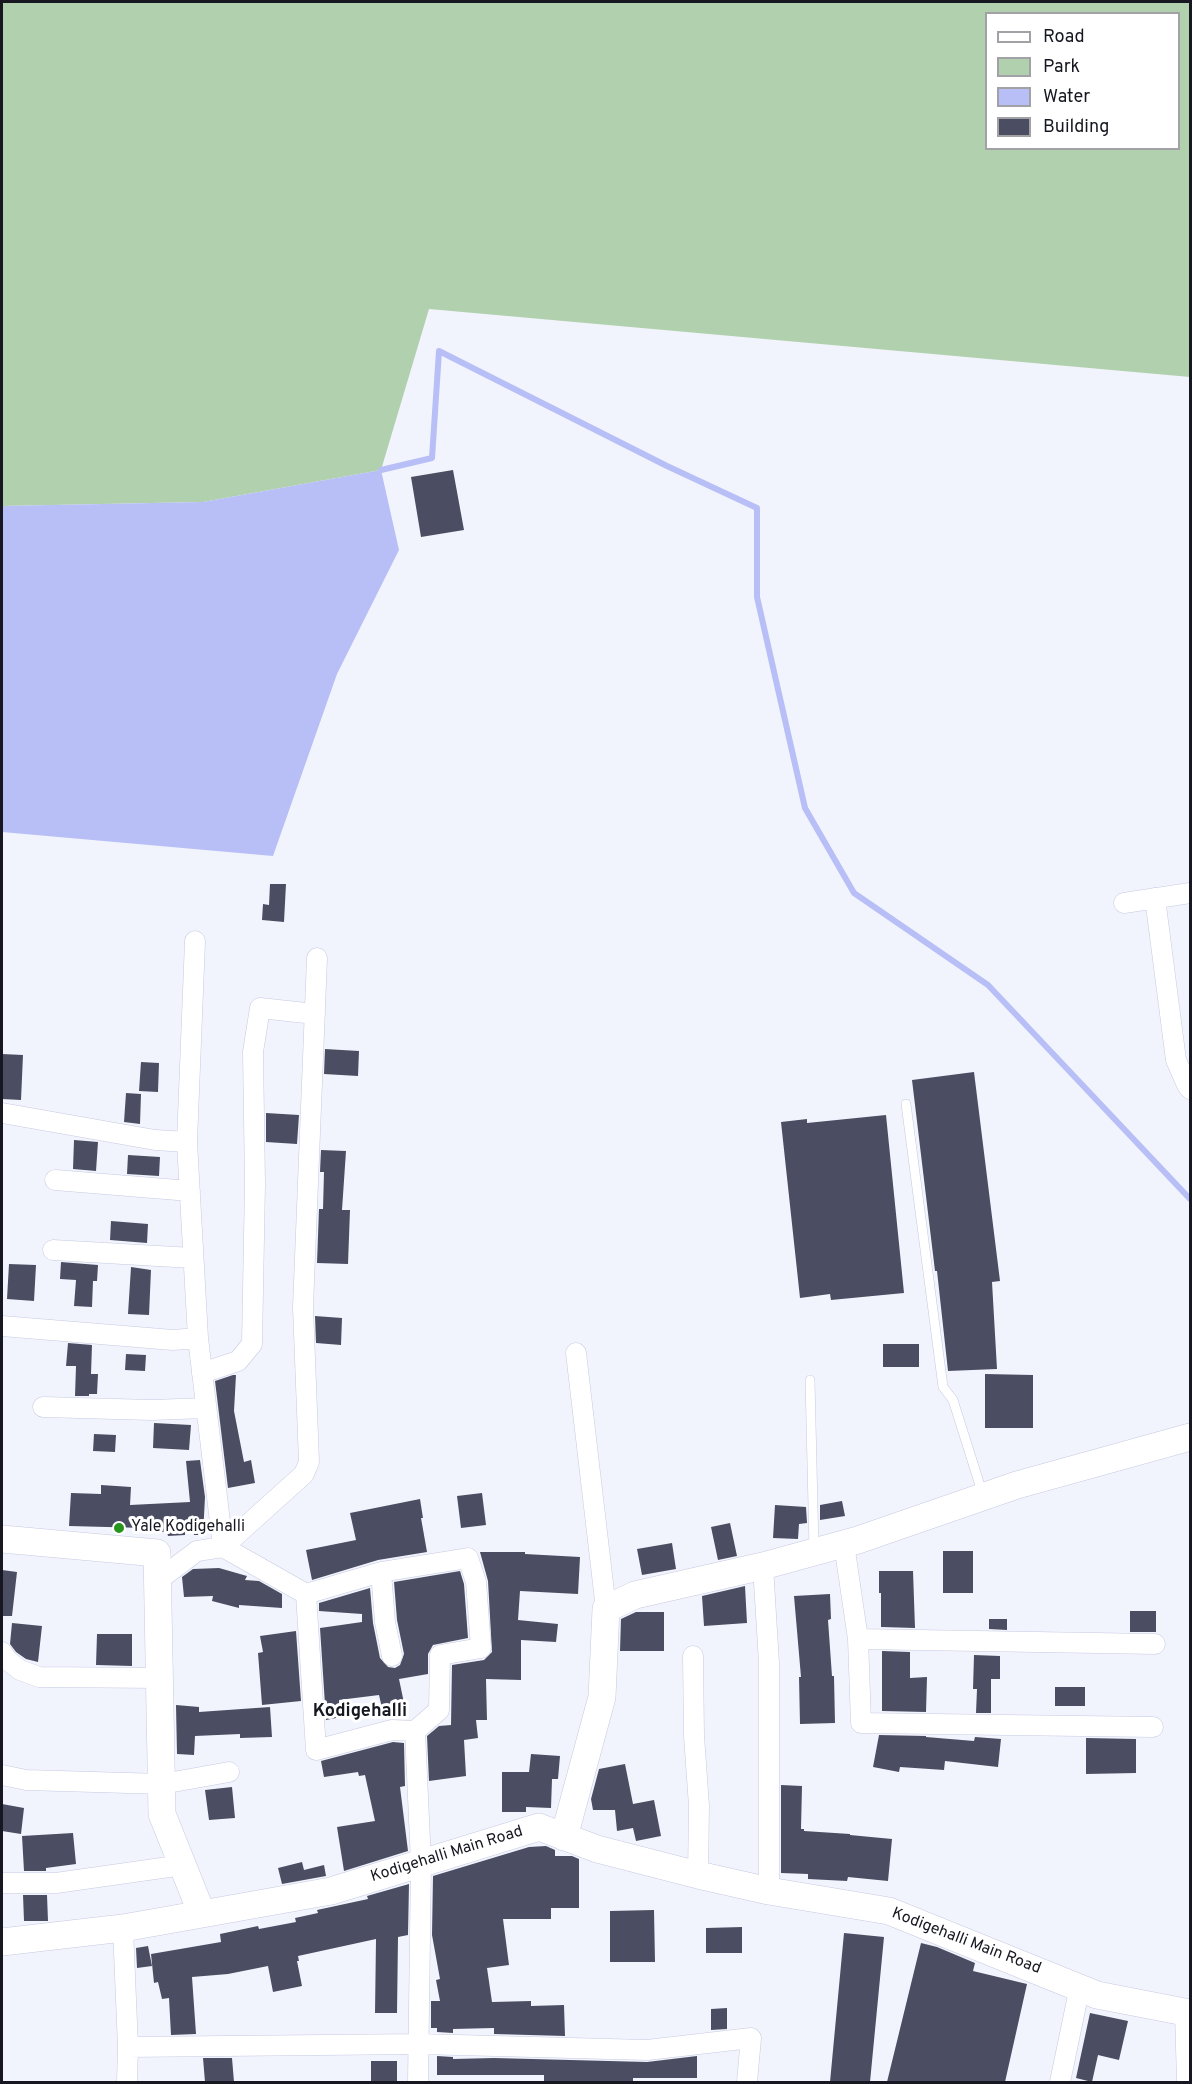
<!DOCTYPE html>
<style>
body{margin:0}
#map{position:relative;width:1192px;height:2084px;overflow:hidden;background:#f2f4fd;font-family:Overpass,sans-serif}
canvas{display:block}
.frame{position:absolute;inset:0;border:3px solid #161720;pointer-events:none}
.legend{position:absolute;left:985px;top:12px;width:195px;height:138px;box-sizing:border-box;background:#fff;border:2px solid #a2a2a6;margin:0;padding:8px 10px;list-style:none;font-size:18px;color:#161720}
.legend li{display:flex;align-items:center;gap:12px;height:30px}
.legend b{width:30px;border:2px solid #a2a2a6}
</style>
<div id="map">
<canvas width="1192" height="2084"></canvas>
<div class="frame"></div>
<ul class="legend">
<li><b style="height:8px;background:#fff"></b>Road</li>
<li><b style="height:16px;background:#b1d0ad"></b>Park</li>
<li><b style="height:16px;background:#b7bff6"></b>Water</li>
<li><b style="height:16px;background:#4b4e62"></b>Building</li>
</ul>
</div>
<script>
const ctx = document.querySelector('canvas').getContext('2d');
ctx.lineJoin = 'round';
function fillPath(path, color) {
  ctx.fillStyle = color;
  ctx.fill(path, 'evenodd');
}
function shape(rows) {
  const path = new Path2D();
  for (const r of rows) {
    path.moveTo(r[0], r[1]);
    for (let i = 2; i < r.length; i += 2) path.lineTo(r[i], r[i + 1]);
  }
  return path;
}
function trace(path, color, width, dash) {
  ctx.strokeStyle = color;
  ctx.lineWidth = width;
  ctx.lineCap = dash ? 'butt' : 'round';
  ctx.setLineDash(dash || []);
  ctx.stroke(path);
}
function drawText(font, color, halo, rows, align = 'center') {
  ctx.font = font + ' Overpass,sans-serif';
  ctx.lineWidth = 6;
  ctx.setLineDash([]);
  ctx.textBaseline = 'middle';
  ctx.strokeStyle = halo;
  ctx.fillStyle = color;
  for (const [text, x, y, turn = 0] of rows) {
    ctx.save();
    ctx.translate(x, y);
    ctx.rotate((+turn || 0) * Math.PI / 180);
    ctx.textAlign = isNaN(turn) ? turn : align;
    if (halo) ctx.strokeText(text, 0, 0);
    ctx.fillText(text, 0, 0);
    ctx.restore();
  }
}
const green = shape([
 [2,2,1190,2,1190,377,429,309,381,470,203,502,2,506],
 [986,14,1178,14,1178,148,986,148]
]);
const water = shape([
 [381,470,399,550,337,674,273,856,2,832,2,506,203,502]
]);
const stream = shape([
 [381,470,432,458,439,351,667,466,757,508,757,597,805,808,854,893,988,985,1190,1199]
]);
const building = shape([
 [453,470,464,530,421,537,411,477],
 [270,884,286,884,284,922,262,920,263,904,269,905],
 [325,1049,359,1051,358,1076,324,1074],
 [2,1054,23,1055,21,1100,2,1099],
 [141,1062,159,1063,158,1092,139,1091],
 [974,1072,1000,1281,992,1282,997,1369,948,1371,937,1271,935,1271,912,1080],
 [126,1093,141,1094,140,1124,124,1122],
 [266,1113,299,1115,297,1144,266,1142],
 [886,1115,904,1293,831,1300,830,1294,800,1298,781,1122,807,1119,807,1123],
 [74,1140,98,1142,96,1171,73,1169],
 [321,1150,346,1151,342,1210,350,1210,348,1264,317,1263,319,1209,323,1209,324,1172,320,1172],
 [128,1155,160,1157,159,1176,127,1174],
 [111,1221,148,1224,147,1243,110,1240],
 [61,1262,98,1265,97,1281,93,1281,92,1307,74,1306,76,1280,60,1279],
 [9,1264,36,1265,34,1301,7,1299],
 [131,1267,151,1270,149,1315,128,1314],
 [315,1316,342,1318,341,1345,316,1343],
 [68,1343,92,1345,91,1374,98,1374,97,1394,89,1394,89,1396,75,1396,76,1366,66,1366],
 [883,1344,919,1344,919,1367,883,1367],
 [126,1354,146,1355,145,1371,125,1370],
 [985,1374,1033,1375,1033,1428,985,1428],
 [233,1375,236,1375,234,1411,244,1462,251,1460,255,1483,228,1488,215,1381],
 [154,1423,191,1425,189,1450,153,1448],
 [94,1434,116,1435,115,1452,93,1451],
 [200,1460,205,1497,203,1535,194,1535,193,1529,185,1528,185,1535,168,1536,167,1532,145,1532,145,1528,69,1526,71,1493,101,1494,101,1485,131,1487,130,1505,190,1502,186,1461],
 [482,1493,486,1525,461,1528,457,1496],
 [420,1499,423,1518,421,1518,427,1552,378,1560,312,1580,306,1550,356,1540,350,1513],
 [842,1501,845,1516,820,1520,820,1505],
 [775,1505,806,1507,807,1523,799,1524,798,1539,773,1538],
 [730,1523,737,1556,718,1560,711,1527],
 [672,1543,676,1569,642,1575,637,1549],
 [943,1551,973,1551,973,1593,943,1593],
 [480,1552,525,1552,525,1554,580,1557,578,1594,520,1591,518,1620,558,1624,556,1642,521,1640,521,1680,486,1679,487,1720,476,1720,478,1738,464,1740,466,1776,429,1781,427,1736,439,1726,451,1725,452,1665,484,1660,492,1652,488,1581],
 [219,1568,247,1576,245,1580,259,1581,282,1594,282,1608,239,1605,239,1608,212,1601,213,1596,184,1597,182,1577,193,1569],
 [2,1570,17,1572,12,1616,2,1616],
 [460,1571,464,1584,468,1638,433,1645,428,1654,428,1674,399,1679,404,1703,382,1708,379,1695,339,1700,341,1717,326,1720,320,1628,362,1622,362,1614,319,1611,319,1603,370,1588,373,1623,380,1658,388,1667,395,1668,400,1665,404,1654,397,1620,394,1582],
 [879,1571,913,1571,915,1628,881,1627,881,1593,879,1593],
 [745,1586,747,1623,704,1626,702,1596],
 [830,1594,831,1619,828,1620,832,1676,834,1676,835,1723,800,1724,799,1677,801,1677,794,1596],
 [1130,1611,1156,1611,1156,1632,1130,1632],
 [636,1612,664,1612,664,1651,620,1651,621,1619],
 [989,1619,1007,1619,1007,1630,989,1629],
 [12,1623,42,1626,38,1662,26,1659,16,1652,10,1644],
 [296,1631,301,1701,262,1705,258,1653,263,1652,260,1636],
 [97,1634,132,1634,132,1666,96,1665],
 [882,1651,910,1652,910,1678,927,1677,926,1712,882,1711],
 [974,1655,1000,1656,1000,1679,991,1679,991,1713,976,1713,977,1689,973,1689],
 [1055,1687,1085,1687,1085,1706,1055,1706],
 [176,1705,199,1707,199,1712,270,1707,272,1737,240,1738,240,1734,195,1736,194,1755,177,1754],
 [879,1735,926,1736,926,1737,974,1741,975,1737,1001,1739,998,1767,945,1761,944,1770,900,1767,899,1772,873,1767],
 [1086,1738,1136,1739,1136,1773,1086,1774],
 [393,1742,404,1743,405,1786,400,1787,408,1851,344,1871,337,1827,375,1821,365,1775,359,1776,358,1772,324,1777,321,1761],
 [531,1754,560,1756,558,1779,552,1779,551,1808,526,1807,526,1812,502,1812,502,1772,529,1772],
 [625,1764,633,1804,654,1800,661,1836,636,1841,633,1828,617,1831,615,1810,593,1810,591,1799,599,1769],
 [781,1785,802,1786,801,1829,804,1829,804,1831,850,1834,850,1835,892,1839,888,1881,848,1877,847,1881,808,1879,808,1874,781,1873],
 [232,1787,235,1818,209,1820,205,1790],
 [2,1804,24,1808,21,1834,2,1831],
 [73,1833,76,1864,46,1868,46,1871,24,1871,22,1836],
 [546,1846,555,1850,555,1856,572,1856,579,1859,579,1908,551,1908,551,1919,503,1919,509,1965,487,1968,492,2002,531,2001,531,2006,564,2005,565,2036,494,2034,494,2028,453,2029,453,2033,437,2032,437,2028,431,2028,431,2001,440,2001,436,1980,440,1979,432,1935,433,1876,529,1847],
 [302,1862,304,1870,324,1865,326,1876,282,1884,278,1868],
 [409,1884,408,1935,398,1937,397,2013,375,2013,376,1939,298,1956,299,1961,297,1961,302,1986,273,1992,268,1966,228,1974,192,1977,196,2034,171,2035,169,1998,162,1999,158,1982,154,1983,151,1954,221,1942,220,1934,258,1926,259,1929,296,1922,295,1918,318,1913,317,1910,368,1899,367,1896],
 [23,1895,47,1895,48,1921,24,1921],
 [654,1910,655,1962,610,1962,610,1911],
 [742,1927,742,1953,706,1953,706,1928],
 [844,1933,884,1937,870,2082,830,2082],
 [921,1943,937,1947,975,1963,973,1971,1027,1984,1005,2082,887,2082],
 [148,1946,152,1966,137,1968,136,1948],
 [727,2008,727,2029,711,2030,711,2009],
 [1090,2013,1128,2021,1119,2060,1098,2055,1092,2082,1076,2078],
 [437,2056,453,2057,453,2059,494,2058,647,2062,697,2056,697,2078,633,2078,633,2082,544,2082,544,2075,437,2075],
 [203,2058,232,2058,234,2082,205,2082],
 [371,2061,397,2061,397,2082,371,2082]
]);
const lane = shape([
 [906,1104,943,1387,953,1400,983,1495],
 [810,1380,814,1549]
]);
const street = shape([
 [1155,898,1176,1060,1187,1085,1190,1089],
 [1124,903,1190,893],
 [195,941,187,1142,198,1338,223,1547,306,1594,316,1750,392,1730,415,1731,439,1710,440,1655,481,1648,476,1582,468,1558,381,1572,385,1622,392,1656],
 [2,1113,155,1140,187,1142],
 [55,1180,190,1191],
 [53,1250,193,1258],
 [2,1326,173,1340,198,1338],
 [576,1353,606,1609],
 [202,1373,238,1361,252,1344,255,1184,253,1052,260,1008,315,1014],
 [43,1407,152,1410,206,1408],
 [844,1544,858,1639,861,1723,1153,1727],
 [763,1566,769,1663,769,1891],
 [157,1581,197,1551,223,1547,304,1474,309,1462,303,1307,317,958],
 [306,1594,381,1572],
 [858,1639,1155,1644],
 [2,1652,7,1660,20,1670,39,1677,159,1678],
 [693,1656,694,1736,699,1806,698,1875],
 [415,1731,421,1863,418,2082],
 [2,1775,26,1780,162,1784,229,1772],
 [2,1883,56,1883,183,1865],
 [123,1928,128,2047,127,2082],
 [1185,2012,1187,2082],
 [128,2047,419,2044,647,2050,751,2038,747,2082],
 [1060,2082,1080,1986]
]);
const secondary = shape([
 [2,1539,157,1553,162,1814,202,1914,331,1891,539,1827,597,1849,698,1875,769,1891,889,1911,1097,1995,1190,2013],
 [564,1837,602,1697,606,1609,635,1595,763,1566,858,1540,1017,1485,1190,1437],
 [2,1942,123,1928,202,1914]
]);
const markers = [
 [119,1528,6,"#27941c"]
];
const poiNames = [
 ["Yale Kodigehalli",131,1528]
];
const streetNames = [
 ["Kodigehalli Main Road",447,1855,-17],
 ["Kodigehalli Main Road",966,1942,21]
];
const neighbourhoodNames = [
 ["Kodigehalli",360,1712]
];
fillPath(green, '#b1d0ad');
fillPath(water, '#b7bff6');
trace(stream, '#b7bff6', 6);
fillPath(building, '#4b4e62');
trace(lane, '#c5c9e1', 10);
trace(street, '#c5c9e1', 21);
trace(secondary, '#c5c9e1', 28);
trace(lane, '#fff', 9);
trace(street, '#fff', 20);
trace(secondary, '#fff', 27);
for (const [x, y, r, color] of markers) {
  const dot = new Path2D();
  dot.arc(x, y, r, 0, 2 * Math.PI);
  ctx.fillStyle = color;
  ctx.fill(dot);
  trace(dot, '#fff', 2);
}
drawText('16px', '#161720', '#fff', poiNames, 'left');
drawText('16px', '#161720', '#fff', streetNames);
drawText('bold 18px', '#161720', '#fff', neighbourhoodNames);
</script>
